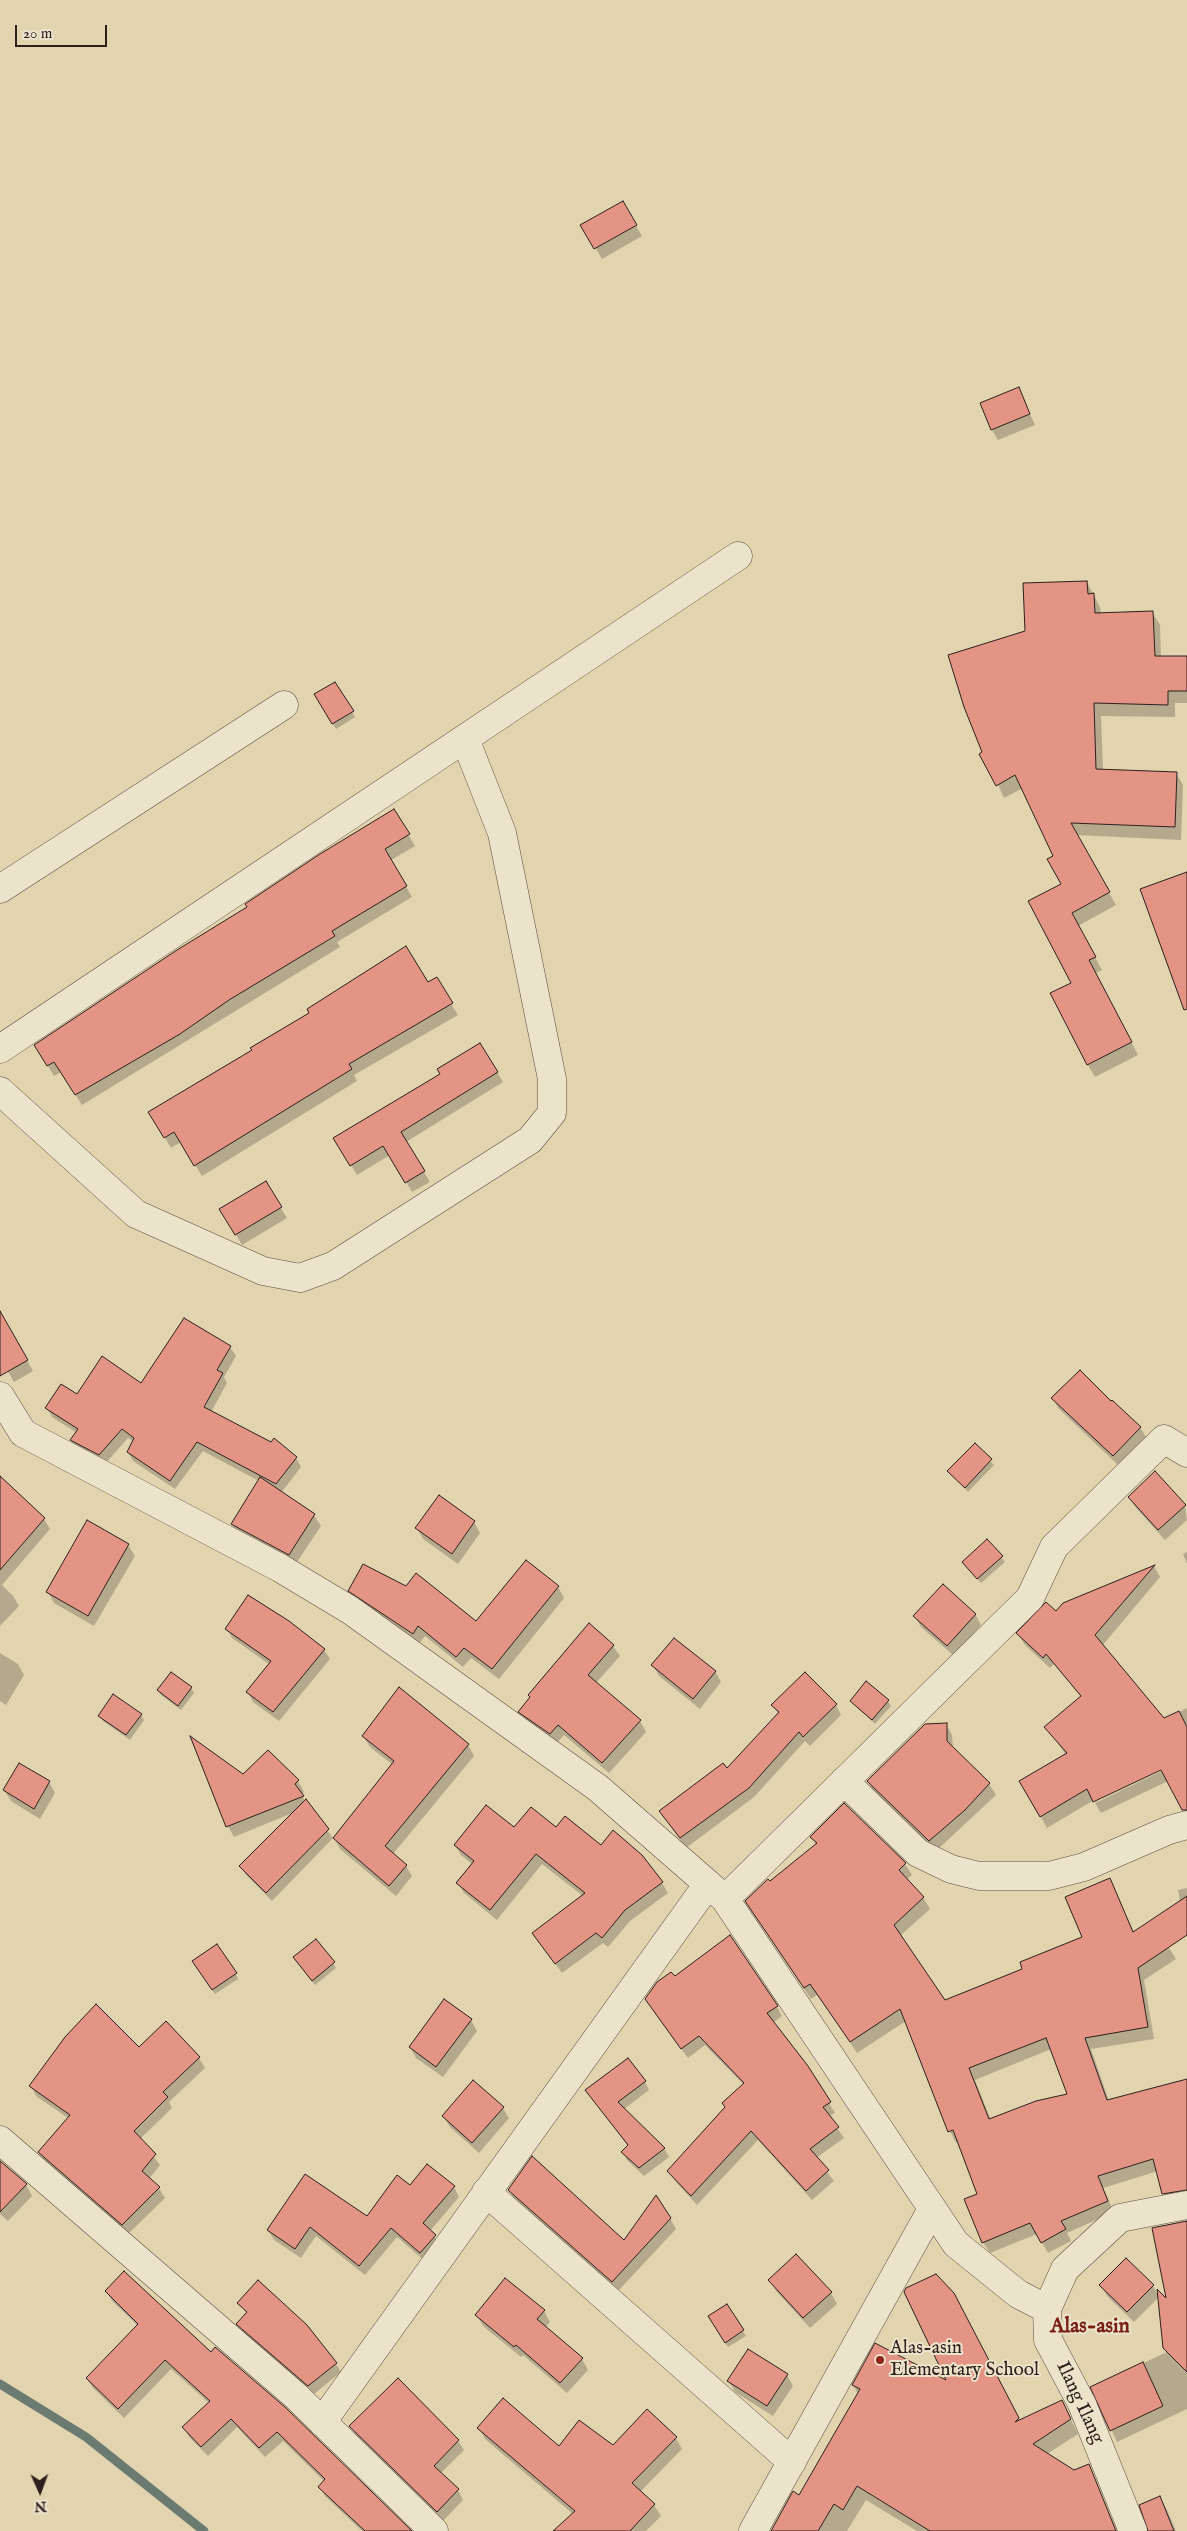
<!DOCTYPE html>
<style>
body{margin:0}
#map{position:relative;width:1187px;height:2531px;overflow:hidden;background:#e1d4af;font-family:"IM FELL English",serif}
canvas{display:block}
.north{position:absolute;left:15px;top:2466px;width:50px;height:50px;-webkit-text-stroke:4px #ece3cb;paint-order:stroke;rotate:178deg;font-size:14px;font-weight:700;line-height:20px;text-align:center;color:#2d201c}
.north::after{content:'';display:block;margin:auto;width:18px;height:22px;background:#2d201c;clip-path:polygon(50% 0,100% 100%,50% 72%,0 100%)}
.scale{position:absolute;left:15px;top:25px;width:92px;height:22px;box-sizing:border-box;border:2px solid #2d201c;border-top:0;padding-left:6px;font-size:15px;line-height:18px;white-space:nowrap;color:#2d201c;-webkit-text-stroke:4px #ece3cb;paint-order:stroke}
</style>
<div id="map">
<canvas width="1187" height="2531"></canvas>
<div class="north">N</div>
<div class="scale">20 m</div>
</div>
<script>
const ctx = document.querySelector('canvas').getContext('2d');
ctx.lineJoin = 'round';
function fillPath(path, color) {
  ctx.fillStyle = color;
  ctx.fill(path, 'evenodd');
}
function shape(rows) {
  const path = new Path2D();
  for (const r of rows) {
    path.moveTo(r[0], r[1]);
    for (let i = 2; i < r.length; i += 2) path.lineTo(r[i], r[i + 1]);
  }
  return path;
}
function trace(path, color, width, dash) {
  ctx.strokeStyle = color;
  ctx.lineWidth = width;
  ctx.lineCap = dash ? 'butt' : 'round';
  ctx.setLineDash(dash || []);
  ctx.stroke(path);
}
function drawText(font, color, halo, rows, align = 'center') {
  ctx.font = font + ' "IM FELL English",serif';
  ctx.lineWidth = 4;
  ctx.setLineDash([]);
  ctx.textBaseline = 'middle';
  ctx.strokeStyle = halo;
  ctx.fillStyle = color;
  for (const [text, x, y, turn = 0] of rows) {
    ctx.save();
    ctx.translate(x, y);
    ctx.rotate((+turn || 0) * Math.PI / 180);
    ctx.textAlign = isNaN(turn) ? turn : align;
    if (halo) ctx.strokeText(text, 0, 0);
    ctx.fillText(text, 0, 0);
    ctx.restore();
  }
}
const shadow = shape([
 [622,202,642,236,602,259,582,225],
 [1019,389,1035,425,998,440,992,430],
 [1087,582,1100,607,1101,614,1152,612,1160,625,1161,657,1187,657,1187,703,1175,703,1175,717,1101,716,1103,770,1176,773,1183,785,1181,840,1076,835,1116,905,1078,926,1102,970,1096,973,1138,1055,1095,1077,1088,1065,1073,983,1062,884,1055,856,1023,788,1004,798,984,753,1026,632],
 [335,683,355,717,336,729,316,695],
 [394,811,415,846,391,860,412,897,337,942,340,947,82,1105,61,1072,54,1076,36,1046],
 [436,979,458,1015,354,1075,357,1081,202,1176,181,1142,171,1148,150,1113],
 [480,1044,503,1082,406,1142,430,1182,412,1192,390,1155,357,1175,335,1138,442,1075],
 [265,1183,287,1218,242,1245,221,1209],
 [5,1322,33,1371,14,1382,0,1358,0,1325],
 [230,1347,236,1356,224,1377,227,1383,211,1412,296,1458,301,1467,281,1493,314,1515,321,1526,295,1565,238,1535,232,1525,259,1481,203,1451,175,1489,133,1461,128,1452,134,1442,128,1438,105,1464,77,1449,71,1440,77,1433,52,1417,47,1408,77,1395,141,1385],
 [1053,1398,1111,1403,1140,1427,1146,1437,1119,1466,1058,1408],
 [975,1445,994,1465,968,1492,949,1471],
 [0,1478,44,1519,50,1529,2,1585,13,1596,19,1606,0,1626],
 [1129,1497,1185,1506,1187,1520,1165,1540,1136,1508],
 [474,1522,480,1533,458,1564,423,1539,417,1528],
 [987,1540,1005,1562,981,1583,963,1562],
 [128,1545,135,1556,94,1626,54,1603,48,1592],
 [1187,1552,1187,1564,1183,1554],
 [1154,1566,1160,1577,1102,1646,1164,1720,1187,1708,1187,1817,1168,1781,1101,1813,1095,1803,1168,1768,1167,1766,1094,1800,1047,1828,1021,1781,1066,1755,1046,1727,1081,1697,1054,1664,1050,1668,1025,1645,1018,1634,1056,1613,1064,1604],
 [558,1587,564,1598,499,1679,471,1658,463,1667,425,1636,419,1644,356,1602,350,1591,476,1623],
 [975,1614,981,1625,954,1656,921,1627,915,1617],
 [227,1629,324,1650,330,1659,279,1721,253,1702,248,1692,269,1664,232,1638],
 [613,1646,620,1656,596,1683,640,1721,646,1732,609,1773,564,1735,556,1744,526,1721,520,1710],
 [0,1653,18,1664,24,1675,6,1705,0,1701],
 [653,1665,715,1671,721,1682,700,1709,659,1676],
 [191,1688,194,1693,181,1710,161,1695,158,1690],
 [888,1701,891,1706,875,1724,851,1702],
 [773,1705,836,1705,841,1715,810,1746,805,1741,754,1797,686,1848,660,1811,727,1770,779,1715],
 [141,1715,144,1720,130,1740,103,1721,100,1716],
 [946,1724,952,1735,953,1748,989,1784,996,1795,936,1851,874,1792,868,1781],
 [363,1736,468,1745,474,1756,393,1854,406,1866,412,1876,396,1896,340,1849,334,1838,393,1765,370,1747],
 [268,1752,298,1781,304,1792,301,1795,333,1838,272,1901,246,1875,241,1867,295,1812,234,1837,228,1826,244,1776],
 [49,1782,55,1793,40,1819,11,1801,4,1790],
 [556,1828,601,1847,662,1883,668,1893,630,1921,608,1947,603,1943,562,1973,533,1933,583,1896,542,1864,497,1920,464,1893,458,1883,473,1865,461,1855,455,1845,514,1829],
 [812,1837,905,1864,912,1875,906,1880,923,1897,930,1909,900,1936,944,2001,1024,1969,1083,1937,1110,1880,1134,1932,1180,1901,1178,1890,1187,1888,1187,1935,1164,1940,1176,1959,1144,1980,1154,2039,1091,2049,1109,2101,1187,2080,1187,2202,1170,2205,1163,2193,1158,2171,1103,2188,1114,2212,1067,2233,1071,2241,1048,2253,1037,2234,990,2253,983,2242,979,2195,958,2142,956,2143,950,2131,906,2021,857,2053,818,1994,811,1999,753,1913,770,1883,816,1845],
 [1051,2049,1069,2094,991,2120,975,2080],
 [294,1958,333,1963,336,1968,315,1985],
 [197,1967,236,1974,238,1979,215,1994],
 [675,1978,777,2007,782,2016,773,2023,829,2103,835,2113,829,2116,844,2138,816,2158,834,2181,812,2200,758,2140,697,2205,675,2181,669,2171,744,2085,705,2045,688,2058,652,2009],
 [471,2020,477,2031,443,2077,416,2058,410,2047],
 [199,2058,205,2068,169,2102,172,2108,140,2139,160,2165,149,2179,159,2188,165,2198,128,2234,45,2162,39,2152,68,2118,36,2096,31,2086],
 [645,2082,649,2090,624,2109,664,2148,669,2157,644,2176,627,2160,623,2152,628,2146,587,2090],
 [503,2108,509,2118,479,2153,450,2127,443,2116],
 [0,2162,26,2185,32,2196,8,2221,0,2214],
 [410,2186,454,2187,459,2197,430,2231,440,2245,426,2262,397,2237,365,2275,316,2236,301,2258,274,2240,268,2230,367,2217],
 [509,2190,625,2242,670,2218,676,2229,618,2291,515,2200],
 [1187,2221,1187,2409,1117,2442,1092,2387,1167,2352,1164,2348,1168,2302,1153,2229],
 [796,2255,831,2293,837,2304,810,2328,776,2291,770,2280],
 [1126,2259,1153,2286,1159,2297,1134,2322,1107,2296,1101,2285],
 [106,2291,211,2353,410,2531,362,2531,325,2496,320,2487,325,2482,283,2441,265,2457,237,2427,208,2456,189,2437,184,2428,209,2403,171,2369,124,2418,93,2388,87,2379,138,2326,112,2301],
 [953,2293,1020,2421,1062,2402,1078,2434,1047,2454,1074,2472,1089,2466,1117,2531,917,2531,866,2500,847,2531,777,2531,800,2497,858,2394,853,2385,949,2383],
 [239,2303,336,2364,341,2372,314,2394,243,2333,238,2324,247,2314],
 [727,2306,746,2336,728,2347,709,2317],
 [544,2311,550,2322,545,2328,582,2359,588,2370,567,2393,523,2355,521,2357,483,2326,477,2315],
 [787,2375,793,2386,773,2416,735,2392,729,2381],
 [351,2426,458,2441,464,2450,440,2474,458,2490,463,2500,443,2521,356,2436],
 [479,2428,559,2448,613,2446,676,2438,682,2449,640,2492,654,2505,661,2516,646,2531,555,2531,573,2514,485,2439],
 [1160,2498,1168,2512,1176,2531,1149,2531]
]);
const stream = shape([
 [0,2384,86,2437,204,2531]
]);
const building = shape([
 [623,201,637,225,594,249,580,225,623,201],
 [1019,387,1030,414,991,430,980,403,1019,387],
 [1087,581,1088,594,1094,593,1095,613,1153,611,1155,656,1187,656,1187,691,1168,691,1168,705,1094,703,1096,769,1177,772,1175,827,1071,823,1110,892,1072,913,1096,957,1089,960,1132,1042,1087,1065,1050,993,1071,983,1028,901,1061,884,1047,859,1053,856,1015,775,996,786,979,754,982,752,964,707,948,655,1025,631,1023,583,1087,581],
 [335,682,354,711,332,724,314,694,335,682],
 [394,809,410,834,385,849,407,886,332,931,335,936,229,1000,180,1034,75,1095,54,1062,47,1066,34,1045,177,950,247,907,245,904,320,854,394,809],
 [1187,872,1187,1009,1184,1010,1140,889,1187,872],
 [406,946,428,982,437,977,453,1003,349,1064,352,1069,194,1166,174,1132,164,1138,148,1112,252,1050,250,1048,309,1013,307,1009,406,946],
 [480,1043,498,1072,401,1132,425,1171,405,1183,383,1146,350,1166,333,1138,440,1074,437,1069,480,1043],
 [266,1181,282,1207,235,1235,219,1209,266,1181],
 [0,1311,28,1360,0,1376,0,1311],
 [184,1318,231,1346,217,1370,223,1373,204,1407,271,1442,274,1438,297,1457,276,1484,197,1442,170,1481,127,1452,134,1438,122,1429,99,1455,70,1440,78,1429,45,1408,61,1384,77,1394,102,1356,141,1383,184,1318],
 [1080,1370,1111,1401,1112,1400,1141,1427,1113,1456,1051,1398,1080,1370],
 [975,1443,992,1459,965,1488,947,1471,975,1443],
 [1155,1471,1186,1505,1158,1530,1128,1497,1155,1471],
 [0,1476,45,1518,0,1570,0,1476],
 [260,1477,315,1514,289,1555,231,1524,260,1477],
 [439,1495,475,1521,452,1554,415,1528,439,1495],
 [87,1520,129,1544,88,1616,46,1592,87,1520],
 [987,1539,1003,1556,977,1579,962,1562,987,1539],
 [526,1560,559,1586,492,1669,464,1648,456,1657,418,1626,413,1634,348,1591,363,1564,406,1586,416,1573,476,1621,526,1560],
 [1155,1565,1095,1635,1164,1718,1179,1711,1187,1727,1187,1810,1182,1810,1161,1770,1093,1802,1087,1789,1040,1817,1019,1781,1067,1753,1044,1727,1081,1696,1046,1654,1043,1658,1016,1633,1046,1602,1056,1611,1063,1603,1155,1565],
 [943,1584,976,1614,947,1646,913,1616,943,1584],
 [248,1595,289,1621,325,1649,273,1712,246,1692,271,1661,225,1629,248,1595],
 [589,1623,614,1645,588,1675,641,1720,602,1763,558,1725,550,1734,518,1712,530,1697,528,1695,589,1623],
 [674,1638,716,1671,693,1699,651,1665,674,1638],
 [171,1672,192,1687,178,1706,157,1690,171,1672],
 [805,1672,837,1704,803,1737,799,1732,749,1788,680,1838,659,1811,723,1763,727,1768,779,1712,771,1705,805,1672],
 [866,1681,889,1700,872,1720,850,1701,866,1681],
 [399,1687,469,1744,385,1846,407,1865,389,1886,333,1838,394,1761,362,1736,399,1687],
 [113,1694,142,1714,126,1735,98,1716,113,1694],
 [947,1723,947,1741,990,1783,965,1810,929,1841,867,1781,925,1724,947,1723],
 [190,1736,243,1774,268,1750,299,1780,295,1784,304,1796,226,1827,190,1736],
 [19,1763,50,1781,34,1809,3,1790,19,1763],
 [306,1799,329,1829,266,1893,239,1866,306,1799],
 [844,1803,906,1863,899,1870,924,1897,894,1925,945,2000,1022,1969,1020,1962,1082,1937,1065,1897,1110,1878,1133,1932,1187,1896,1187,1935,1138,1968,1148,2027,1085,2038,1107,2100,1187,2079,1187,2190,1162,2194,1153,2159,1098,2176,1108,2201,1061,2221,1066,2229,1041,2243,1030,2223,982,2243,964,2199,977,2194,953,2130,948,2132,900,2009,850,2042,810,1984,804,1988,745,1901,768,1879,770,1881,817,1843,810,1837,844,1803],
 [1046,2038,1067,2094,1036,2101,989,2119,969,2068,1046,2038],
 [486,1805,514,1827,531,1807,556,1827,565,1816,601,1845,613,1830,642,1855,663,1882,625,1910,602,1938,596,1933,555,1964,532,1933,585,1893,536,1854,490,1910,456,1883,474,1861,454,1845,486,1805],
 [730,1935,778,2006,767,2013,808,2066,831,2102,823,2107,839,2127,810,2149,829,2170,806,2191,751,2131,691,2196,667,2171,725,2107,722,2103,744,2083,699,2036,681,2049,645,1999,657,1982,671,1972,675,1976,730,1935],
 [316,1939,335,1962,312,1981,293,1957,316,1939],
 [217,1944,237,1973,212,1990,192,1961,217,1944],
 [444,1999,472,2019,436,2067,409,2047,444,1999],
 [96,2004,139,2047,166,2021,200,2057,163,2092,168,2097,134,2131,156,2154,142,2171,160,2187,122,2225,38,2152,70,2115,29,2086,65,2037,96,2004],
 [628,2058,646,2081,618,2102,665,2148,639,2168,621,2152,628,2145,585,2090,628,2058],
 [473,2080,504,2107,472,2143,442,2116,473,2080],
 [532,2156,624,2240,656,2195,671,2218,612,2282,508,2190,532,2156],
 [0,2161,27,2184,0,2212,0,2161],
 [427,2164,455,2186,423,2223,436,2235,420,2253,391,2228,359,2266,310,2227,295,2249,267,2230,305,2174,367,2216,397,2175,410,2185,427,2164],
 [1187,2221,1187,2372,1163,2348,1157,2289,1166,2298,1152,2228,1187,2221],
 [796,2254,832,2292,803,2318,768,2280,796,2254],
 [1126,2258,1154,2285,1127,2312,1099,2285,1126,2258],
 [124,2271,211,2352,215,2347,286,2408,412,2531,365,2531,318,2487,325,2479,277,2432,259,2448,231,2419,201,2447,182,2427,210,2401,165,2360,118,2409,86,2378,138,2324,105,2291,124,2271],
 [936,2274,954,2293,1019,2418,1015,2422,1062,2400,1071,2419,1033,2444,1074,2470,1089,2464,1116,2531,930,2531,857,2486,843,2510,834,2504,818,2531,771,2531,793,2491,799,2495,860,2389,852,2385,875,2343,946,2380,904,2292,906,2288,936,2274],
 [505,2278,545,2310,537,2319,583,2358,560,2383,516,2345,514,2347,475,2315,505,2278],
 [258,2280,307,2325,337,2363,308,2386,236,2324,247,2312,237,2303,258,2280],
 [727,2304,744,2330,725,2343,708,2316,727,2304],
 [748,2349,788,2374,767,2406,727,2381,748,2349],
 [1143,2362,1163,2406,1110,2431,1090,2387,1143,2362],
 [398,2378,459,2440,434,2466,459,2489,437,2512,349,2426,398,2378],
 [503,2398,559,2446,579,2420,613,2445,647,2409,677,2437,632,2483,655,2504,630,2531,553,2531,575,2511,477,2428,503,2398],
 [1160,2496,1174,2531,1148,2531,1139,2505,1160,2496]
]);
const minor = shape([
 [0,889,284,705],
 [0,1049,738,556],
 [0,1091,136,1214,263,1271,300,1278,333,1266,530,1140,552,1113,552,1079,502,833,465,739],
 [0,1396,23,1433,280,1568,350,1610,598,1788,708,1884,725,1899,956,2244,1018,2294,1047,2309],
 [844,1781,918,1853,951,1869,979,1876,1049,1876,1084,1867,1169,1830,1187,1825],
 [725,1899,1030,1598,1054,1547,1164,1439,1187,1453],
 [0,2140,297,2397,434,2531],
 [486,2192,792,2462],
 [322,2422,708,1884],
 [753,2531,932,2209],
 [1133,2531,1082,2404,1048,2340,1047,2309,1065,2269,1120,2218,1187,2205]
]);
const markers = [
 [880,2360,5,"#8f2418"]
];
const poiNames = [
 ["Alas-asin",890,2349],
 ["Elementary School",890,2371]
];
const streetNames = [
 ["Ilang Ilang",1079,2403,65]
];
const quarterNames = [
 ["Alas-asin",1090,2328]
];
fillPath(shadow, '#0003');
trace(stream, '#6b7b72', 9);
fillPath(building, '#e39484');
trace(building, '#2d201c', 1);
trace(minor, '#5a4d41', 29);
trace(minor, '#ece3cb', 28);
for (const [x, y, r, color] of markers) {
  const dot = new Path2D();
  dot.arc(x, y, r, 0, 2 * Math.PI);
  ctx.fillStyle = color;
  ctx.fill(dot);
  trace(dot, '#ece3cb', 2);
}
drawText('19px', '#2d201c', '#ece3cb', poiNames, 'left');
drawText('19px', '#2d201c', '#ece3cb', streetNames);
drawText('bold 21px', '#7a1f14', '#ece3cb', quarterNames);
</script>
